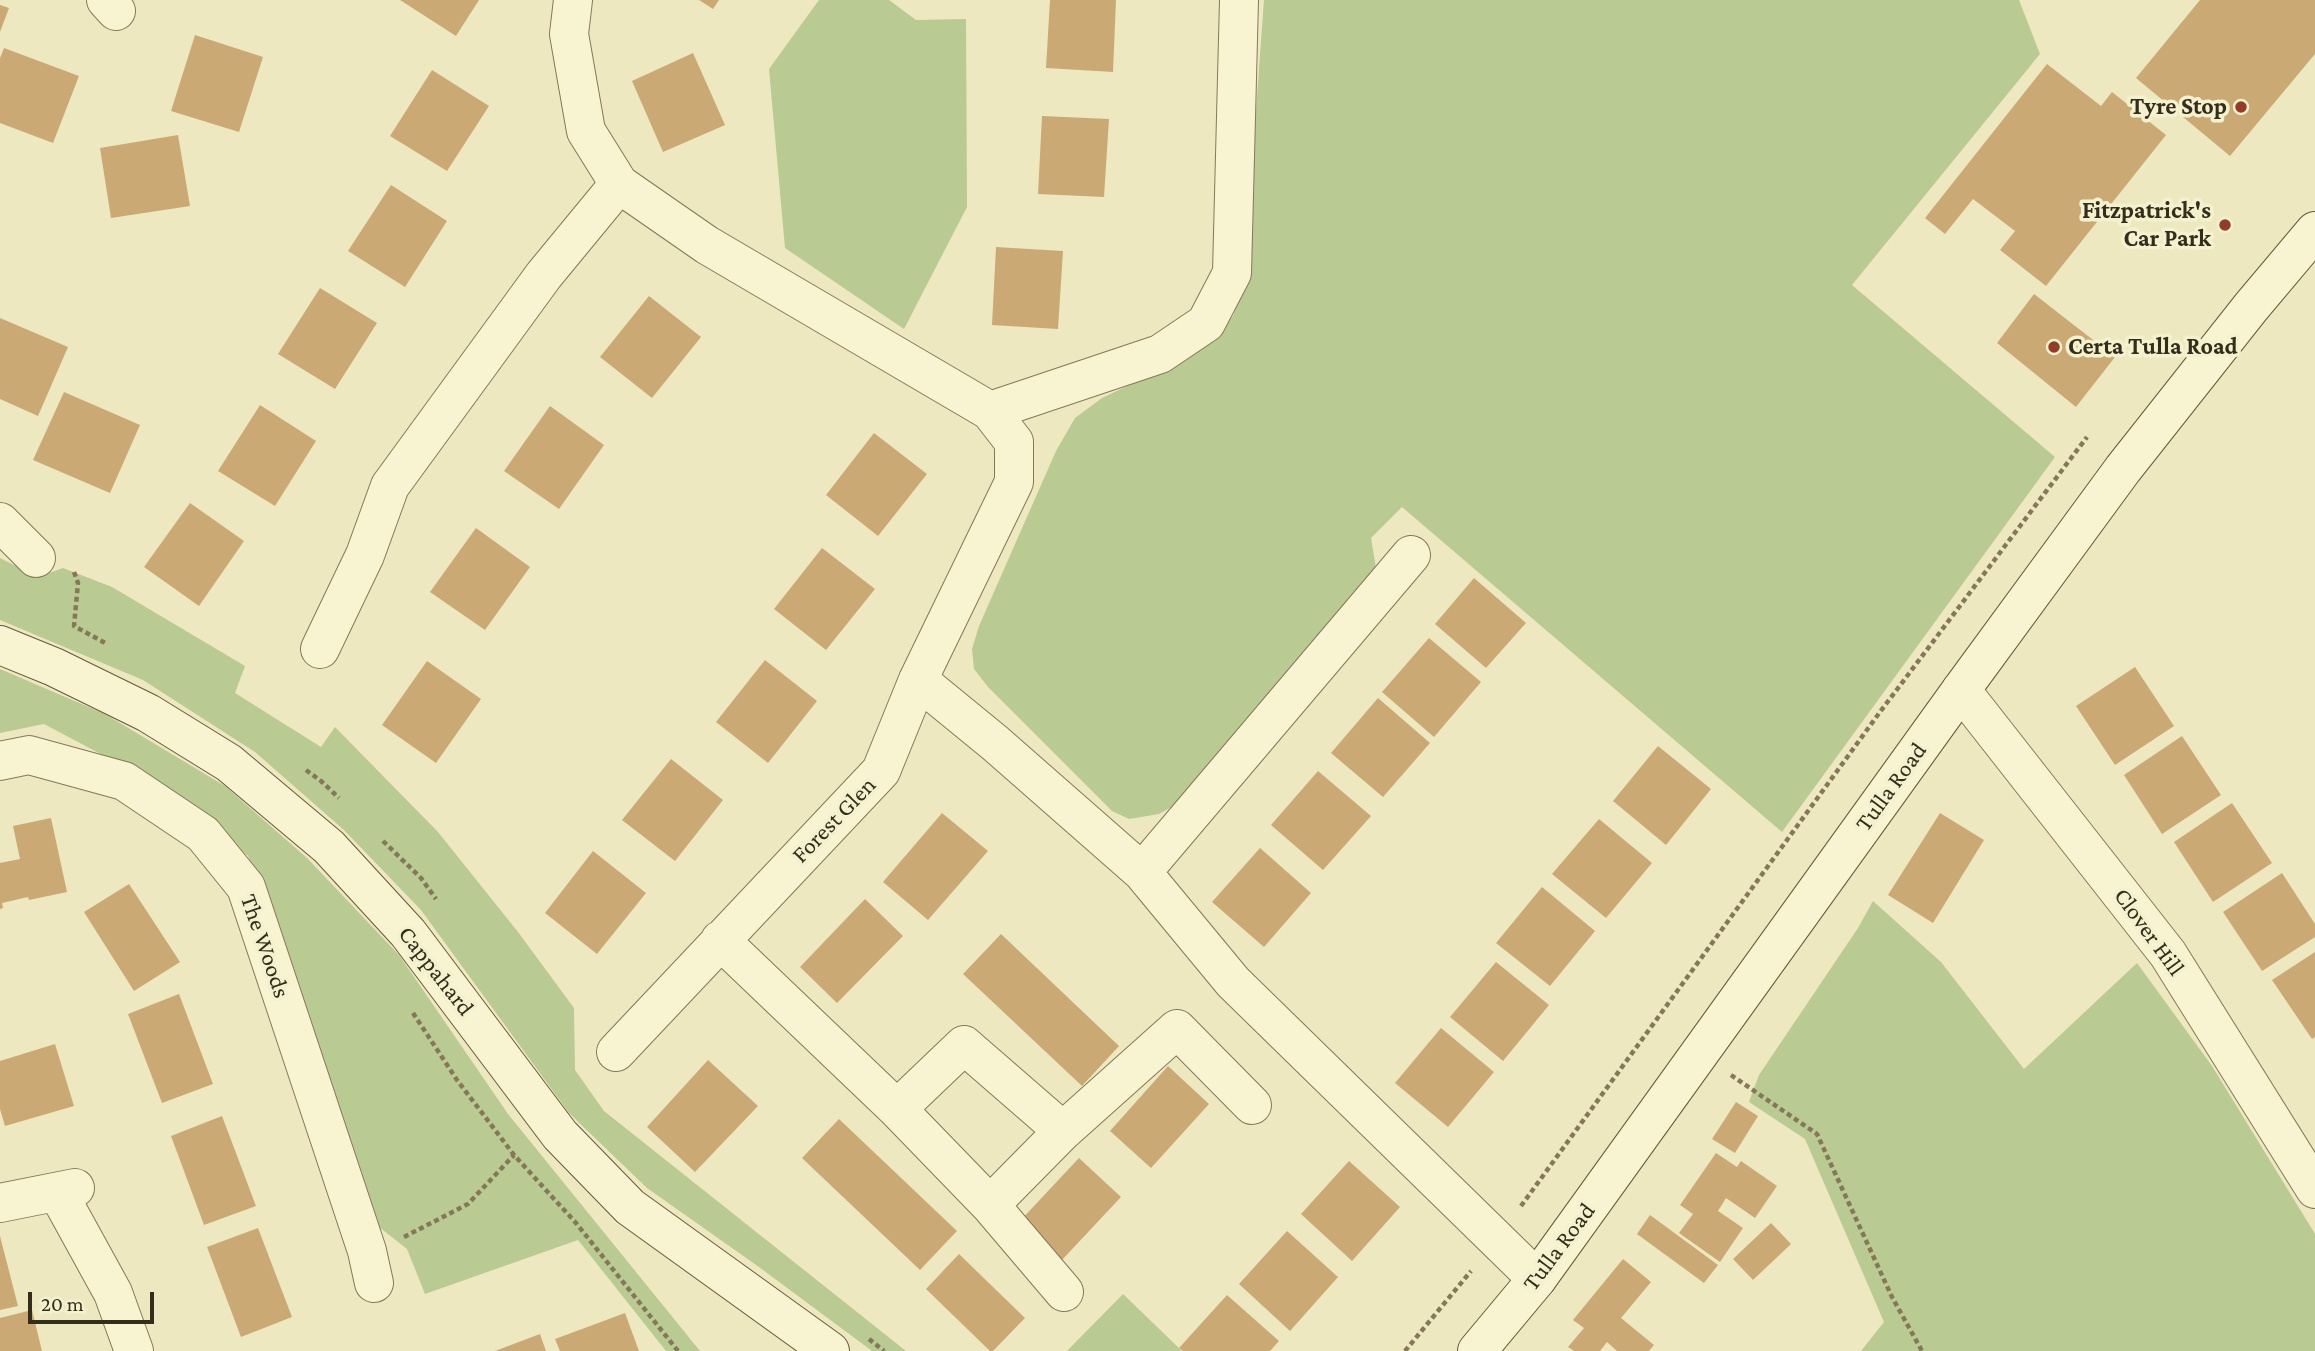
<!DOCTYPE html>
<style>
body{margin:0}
#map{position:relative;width:2315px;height:1351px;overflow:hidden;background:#ede8bf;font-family:"Crimson Pro",serif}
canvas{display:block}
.scale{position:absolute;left:28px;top:1292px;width:126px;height:32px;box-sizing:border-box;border:4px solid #352d1c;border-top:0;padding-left:9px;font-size:21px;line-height:24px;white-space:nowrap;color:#352d1c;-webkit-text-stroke:5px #f4f1ce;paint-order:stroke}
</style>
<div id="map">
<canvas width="2315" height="1351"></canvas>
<div class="scale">20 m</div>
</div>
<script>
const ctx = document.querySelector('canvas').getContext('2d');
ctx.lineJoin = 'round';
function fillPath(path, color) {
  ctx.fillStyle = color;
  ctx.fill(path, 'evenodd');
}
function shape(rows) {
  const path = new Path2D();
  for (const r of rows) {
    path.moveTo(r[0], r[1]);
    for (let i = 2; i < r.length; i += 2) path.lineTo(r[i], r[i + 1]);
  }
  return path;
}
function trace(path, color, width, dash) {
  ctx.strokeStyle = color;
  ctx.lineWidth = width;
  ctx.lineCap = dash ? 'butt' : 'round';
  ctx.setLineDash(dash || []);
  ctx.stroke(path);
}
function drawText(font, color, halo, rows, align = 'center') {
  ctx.font = font + ' "Crimson Pro",serif';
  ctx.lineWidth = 7;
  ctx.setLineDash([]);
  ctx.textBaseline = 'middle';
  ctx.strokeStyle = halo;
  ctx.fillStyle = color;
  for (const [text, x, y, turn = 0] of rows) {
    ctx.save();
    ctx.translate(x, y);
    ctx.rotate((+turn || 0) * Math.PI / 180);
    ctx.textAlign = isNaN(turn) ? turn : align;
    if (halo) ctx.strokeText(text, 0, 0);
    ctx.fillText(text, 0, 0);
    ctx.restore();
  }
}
const green = shape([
 [819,0,889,0,916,20,966,19,967,207,904,329,785,248,769,69],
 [1264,0,2019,0,2040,54,1852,285,2055,457,1782,832,1402,507,1371,538,1377,574,1177,804,1159,814,1129,819,1112,811,988,687,974,669,972,649,979,626,1056,451,1075,418,1102,398,1180,361,1214,338,1233,316,1243,289],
 [0,558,38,577,63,568,112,587,245,666,235,693,321,747,335,727,438,832,518,932,574,1008,575,1070,604,1111,906,1351,872,1351,759,1267,647,1188,569,1113,421,910,344,830,255,752,143,680,0,620],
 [0,669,105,714,225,786,308,859,399,955,508,1114,700,1351,666,1351,578,1240,425,1294,407,1249,379,1227,248,856,163,787,44,724,0,733],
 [1873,901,1941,962,2024,1069,2137,963,2212,1066,2315,1234,2315,1351,1861,1351,1884,1322,1805,1139,1749,1102,1759,1075,1858,928],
 [1123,1294,1182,1351,1067,1351]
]);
const building = shape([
 [400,0,479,0,456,36],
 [699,0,719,0,713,9],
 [1050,0,1116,0,1113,72,1046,68],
 [2200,0,2315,0,2315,54,2230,156,2136,78],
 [0,5,9,8,0,32],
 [195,35,263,57,239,132,171,111],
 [4,48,79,76,53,143,0,123,0,58],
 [693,53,725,125,663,152,632,81],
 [2047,64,2101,106,2112,92,2166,135,2046,286,2000,250,2015,231,1973,199,1945,234,1925,218],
 [432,70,489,106,447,171,390,136],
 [1042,116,1109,119,1104,197,1038,194],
 [178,135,190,206,111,218,100,148],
 [391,185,447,221,405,287,348,251],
 [996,247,1063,251,1058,329,992,325],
 [320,288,377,323,335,389,278,354],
 [2034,294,2115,357,2076,407,1997,343],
 [649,296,701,337,652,398,600,357],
 [0,318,68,347,38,416,0,399],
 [64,392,140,425,110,493,33,460],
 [260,405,316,441,275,506,218,471],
 [550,406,604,445,559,509,504,471],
 [874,433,927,474,878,536,826,495],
 [190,503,244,541,199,606,144,567],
 [476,528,530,567,485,630,430,592],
 [822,548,875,589,826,650,774,609],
 [1474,578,1526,623,1486,668,1435,624],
 [1429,638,1481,682,1434,737,1382,692],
 [765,660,817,701,768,763,716,722],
 [427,661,481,699,436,763,382,725],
 [2135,667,2174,726,2115,765,2076,706],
 [1378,698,1430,743,1383,797,1331,753],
 [2182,736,2221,795,2162,834,2124,775],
 [1658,746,1711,789,1666,845,1613,801],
 [671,759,723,800,675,861,622,820],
 [1318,771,1371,816,1323,870,1271,825],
 [2232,803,2272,863,2213,902,2174,842],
 [942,813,988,851,928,920,883,882],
 [1940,813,1984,840,1933,923,1888,895],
 [51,818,67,892,29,900,28,897,2,903,3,908,0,909,0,863,20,859,13,826],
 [1599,819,1652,863,1606,918,1552,874],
 [1260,848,1311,893,1264,947,1212,902],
 [593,851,646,893,597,954,545,913],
 [2282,873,2315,924,2315,937,2262,971,2223,912],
 [129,884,180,962,134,991,84,912],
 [1542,887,1595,931,1550,986,1496,943],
 [865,899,903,936,837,1003,800,967],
 [1001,934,1119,1046,1082,1086,963,974],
 [2315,952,2315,1037,2312,1039,2272,980],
 [1496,962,1549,1005,1503,1061,1450,1017],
 [179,994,213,1084,162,1103,128,1014],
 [1441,1028,1494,1072,1448,1127,1395,1083],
 [55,1044,74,1106,5,1126,0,1109,0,1061],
 [708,1060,758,1106,695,1172,647,1127],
 [1168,1066,1209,1104,1151,1168,1110,1131],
 [1736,1102,1758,1116,1735,1153,1712,1139],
 [222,1116,256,1206,204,1225,171,1136],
 [839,1119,957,1231,920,1270,802,1158],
 [1716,1153,1737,1167,1741,1161,1777,1186,1755,1218,1726,1198,1718,1211,1743,1228,1720,1262,1679,1233,1693,1214,1680,1205],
 [1079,1158,1121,1197,1061,1261,1019,1222],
 [1349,1161,1400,1207,1352,1261,1301,1214],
 [1650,1215,1718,1265,1704,1283,1637,1234],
 [1771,1223,1791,1244,1753,1280,1733,1259],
 [258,1228,292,1317,241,1337,207,1247],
 [1287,1231,1338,1277,1290,1331,1239,1284],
 [0,1236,18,1306,0,1310],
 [959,1254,1025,1318,993,1351,990,1351,926,1289],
 [1623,1259,1651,1282,1621,1318,1654,1345,1649,1351,1617,1351,1607,1342,1600,1351,1574,1351,1568,1347,1584,1328,1573,1320],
 [1227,1295,1279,1341,1270,1351,1183,1351,1179,1348],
 [32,1310,42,1351,0,1351,0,1318],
 [625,1313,639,1351,560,1351,555,1339],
 [540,1334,546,1351,495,1351]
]);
const path = shape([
 [74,572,78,583,74,626,107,644],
 [306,770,321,781,339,798],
 [383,841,421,878,436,899],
 [413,1013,457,1080,514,1155,576,1223,678,1351],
 [1731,1075,1817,1134,1892,1297,1922,1351],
 [1521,1206,1880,712,2087,437],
 [404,1237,468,1204,514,1155],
 [869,1339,884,1351],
 [1405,1351,1471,1271]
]);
const minor = shape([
 [106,0,116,11],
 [573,0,569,34,586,131,619,184,707,245,990,411,1160,354,1206,323,1232,273,1239,0],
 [0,522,36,558],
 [1411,555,1142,872,1233,982,1537,1279],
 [320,649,365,555,390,486,544,275,619,184],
 [918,680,995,743,1142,872],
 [1961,690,2168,954,2315,1189],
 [0,761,29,755,124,781,203,834,246,887,367,1251,374,1283],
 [720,940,897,1109,990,1205,1064,1292],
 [616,1052,881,771,918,680,1014,482,1014,442,990,411],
 [897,1109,964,1045,1063,1131,1177,1029,1252,1105],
 [58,1193,113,1293,134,1351],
 [0,1203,75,1188],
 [990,1205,1063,1131]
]);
const secondary = shape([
 [0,645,54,667,148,713,229,763,329,847,408,933,560,1135,630,1207,830,1351],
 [1477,1351,1537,1279,1961,690,2123,469,2251,307,2315,231]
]);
const markers = [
 [2241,107,7,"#933c29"],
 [2225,225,7,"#933c29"],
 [2054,347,7,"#933c29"]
];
const poiNames = [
 ["Tyre Stop",2227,107],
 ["Fitzpatrick's",2211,211],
 ["Car Park",2211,239],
 ["Certa Tulla Road",2068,347,"left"]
];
const streetNames = [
 ["Tulla Road",1891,787,-54],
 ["Forest Glen",834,820,-46],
 ["Clover Hill",2149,932,54],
 ["The Woods",265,946,71],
 ["Cappahard",436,971,52],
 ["Tulla Road",1559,1247,-53]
];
fillPath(green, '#baca93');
fillPath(building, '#cba975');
trace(minor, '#857858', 40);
trace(secondary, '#67593b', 40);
trace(path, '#857858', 4.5, [5, 3.5]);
trace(minor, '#f8f4d2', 38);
trace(secondary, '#f8f4d2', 38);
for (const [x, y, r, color] of markers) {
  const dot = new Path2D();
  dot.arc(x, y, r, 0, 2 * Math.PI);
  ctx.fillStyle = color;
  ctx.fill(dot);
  trace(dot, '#f4f1ce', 2.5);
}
drawText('bold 24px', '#352d1c', '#f4f1ce', poiNames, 'right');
drawText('24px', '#352d1c', '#f4f1ce', streetNames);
</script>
